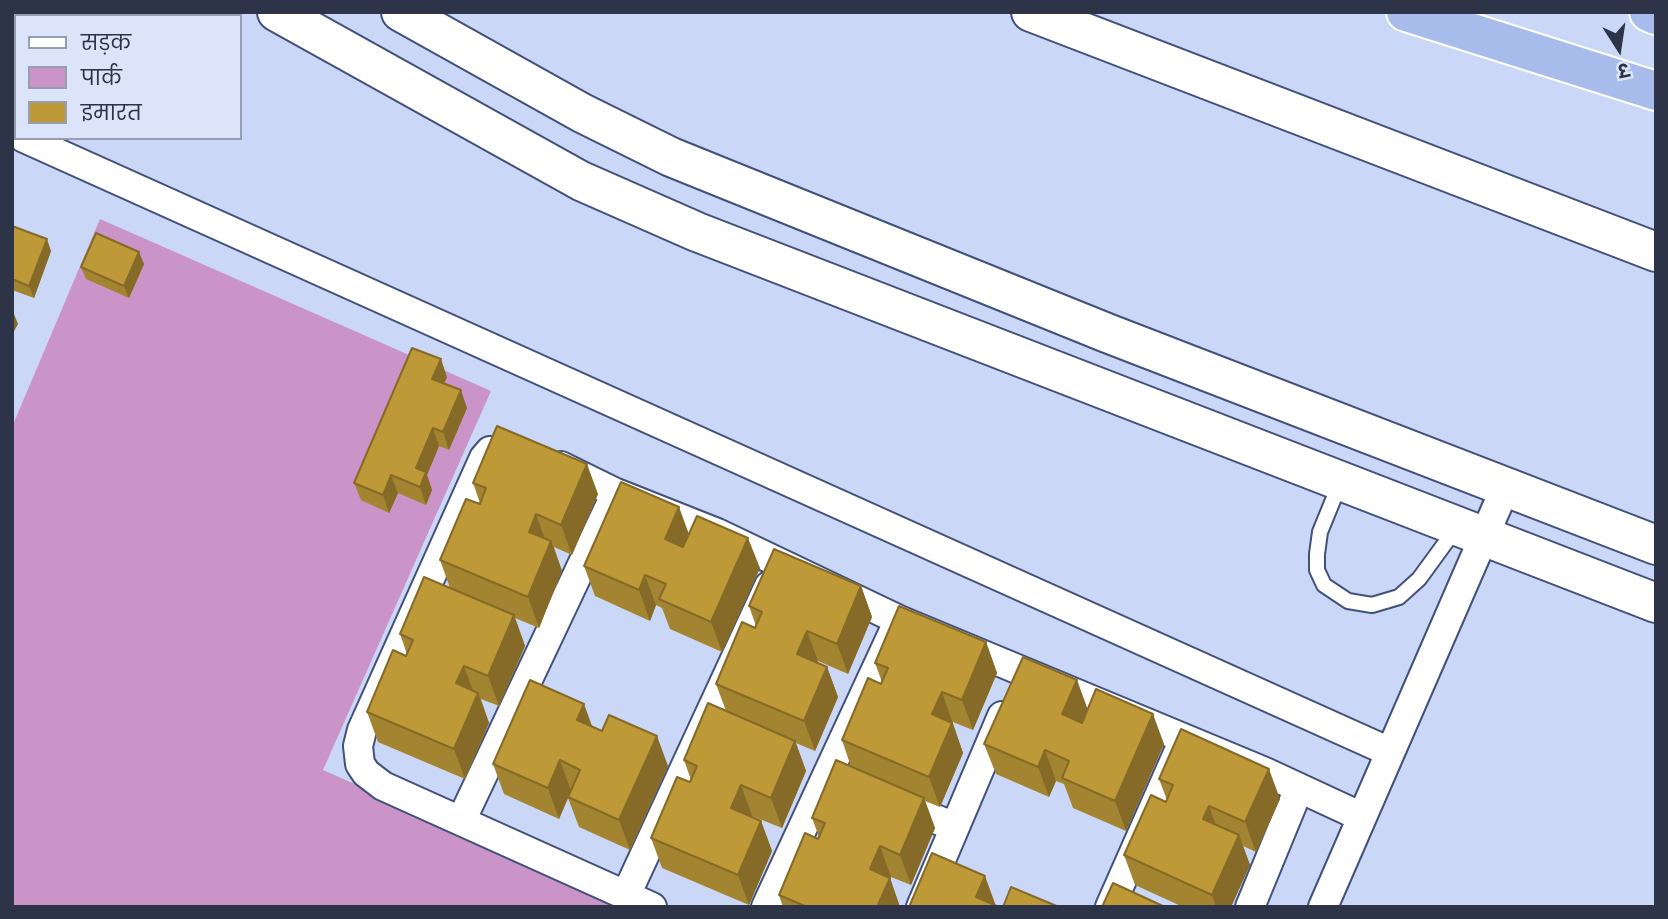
<!DOCTYPE html>
<meta charset="utf-8">
<style>
body{margin:0}
#map{position:relative;width:1668px;height:919px;overflow:hidden;background:#cbd7f6;font-family:Poppins,"Noto Sans Devanagari",sans-serif}
canvas{display:block}
.frame{position:absolute;inset:0;border:14px solid #2d3448;pointer-events:none}
.legend{position:absolute;left:14px;top:14px;width:228px;height:126px;box-sizing:border-box;background:#dce4f9;border:2px solid #969eb2;margin:0;padding:9px 12px;list-style:none;font-size:21px;color:#2d3448}
.legend li{display:flex;align-items:center;gap:14px;height:35px}
.legend b{width:35px;border:2px solid #969eb2}
.north{position:absolute;left:1584px;top:14px;width:70px;height:70px;-webkit-text-stroke:5px #dce4f9;paint-order:stroke;rotate:168deg;font-size:19px;font-weight:700;line-height:28px;text-align:center;color:#2d3448}
.north::after{content:'';display:block;margin:auto;width:24px;height:32px;background:#2d3448;clip-path:polygon(50% 0,100% 100%,50% 72%,0 100%)}
</style>
<div id="map">
<canvas width="1668" height="919"></canvas>
<div class="frame"></div>
<ul class="legend">
<li><b style="height:9px;background:#fff"></b>सड़क</li>
<li><b style="height:19px;background:#ca94c8"></b>पार्क</li>
<li><b style="height:19px;background:#be9938"></b>इमारत</li>
</ul>
<div class="north">उ</div>
</div>
<script>
const ctx = document.querySelector('canvas').getContext('2d');
ctx.lineJoin = 'round';
function fillPath(path, color) {
  ctx.fillStyle = color;
  ctx.fill(path, 'evenodd');
}
function shape(rows) {
  const path = new Path2D();
  for (const r of rows) {
    path.moveTo(r[0], r[1]);
    for (let i = 2; i < r.length; i += 2) path.lineTo(r[i], r[i + 1]);
  }
  return path;
}
function trace(path, color, width, dash) {
  ctx.strokeStyle = color;
  ctx.lineWidth = width;
  ctx.lineCap = dash ? 'butt' : 'round';
  ctx.setLineDash(dash || []);
  ctx.stroke(path);
}
const green = shape([
 [100,219,491,391,323,770,633,907,12,907,12,427]
]);
const lane = shape([
 [1340,483,1320,532,1317,554,1317,570,1324,585,1348,601,1372,605,1399,597,1419,579,1457,527]
]);
const street = shape([
 [24,138,1390,752],
 [490,451,484,458,362,730,358,746,360,764,366,773,383,786,652,907],
 [561,466,616,493,717,533,899,620,1265,772,1362,817],
 [896,803,955,827],
 [461,821,616,493],
 [626,895,769,586],
 [766,907,893,633],
 [921,907,1002,716],
 [1110,907,1178,753],
 [1250,907,1299,788],
 [1323,907,1506,486]
]);
const secondary = shape([
 [277,12,581,181,697,232,1656,603],
 [401,12,582,113,671,157,1107,333,1656,545],
 [1031,12,1656,252]
]);
const highway = shape([
 [1406,12,1656,91],
 [1649,12,1656,15]
]);
const wall = shape([
 [12,226,51,251,34,298,12,290],
 [144,264,129,298,86,279,81,267],
 [447,377,444,383,467,408,449,450,439,446,427,475,432,490,426,505,398,493,389,513,361,500,354,483],
 [473,483,598,494,572,555,554,547,562,571,539,628,515,618,525,646,499,706,481,699,489,723,465,779,378,742,367,712,407,654,400,634,450,588,440,560,480,503],
 [689,535,760,568,722,652,670,629,662,608,656,605,650,621,595,596,584,566],
 [861,586,872,617,848,674,818,661,817,662,827,667,838,697,815,751,796,743,806,771,782,828,752,816,752,817,761,821,772,851,749,905,662,868,651,838,690,782,691,780,684,760,726,711,716,684,756,626,749,606],
 [986,642,997,673,973,730,953,722,953,724,963,753,940,807,925,801,935,828,911,885,891,877,890,878,900,907,783,907,779,895,819,837,812,818,851,767,842,740,881,684,882,682,875,663],
 [1087,710,1164,744,1126,831,1073,808,1064,784,1056,781,1049,797,996,774,984,744],
 [593,727,668,766,630,850,579,827,568,798,559,819,504,794,493,764],
 [1159,779,1280,799,1256,852,1243,846,1250,865,1231,907,1183,907,1135,885,1124,855,1167,800]
]);
const shadedWall = shape([
 [47,239,51,251,34,298,29,286],
 [139,252,144,264,129,298,124,286],
 [12,309,18,324,12,335],
 [441,359,447,377,439,396,432,379],
 [461,390,467,408,449,450,443,432],
 [433,428,439,446,427,475,432,490,426,505,420,487,416,468],
 [587,464,598,494,572,555,561,525],
 [391,475,398,493,389,513,383,495],
 [679,507,690,537,676,569,665,539],
 [536,514,547,545,529,532],
 [748,538,760,568,722,652,711,622],
 [551,541,562,571,539,628,528,597],
 [645,575,656,605,650,621,639,590],
 [861,586,872,617,848,674,837,644],
 [514,615,525,646,499,706,488,676],
 [807,631,818,661,808,684,797,654],
 [986,642,997,673,973,730,962,700],
 [464,666,475,696,456,683],
 [827,667,838,697,815,751,804,721],
 [1077,680,1088,710,1073,745,1062,714],
 [942,692,963,753,940,807,929,777,932,714],
 [478,693,489,723,465,779,454,749],
 [584,704,595,734,577,720],
 [1153,714,1164,744,1126,831,1115,801],
 [657,736,668,766,630,850,619,820],
 [795,741,806,771,782,828,771,798],
 [1045,750,1056,781,1049,797,1038,767],
 [560,760,571,791,559,819,548,788],
 [1269,769,1280,799,1256,852,1245,822],
 [741,785,752,816,742,838,731,808],
 [924,798,935,828,911,885,900,855],
 [1209,806,1220,836,1203,819],
 [761,821,772,851,749,905,738,875],
 [1239,835,1250,865,1231,907,1216,907,1212,895],
 [880,846,891,877,890,878,900,907,877,907,870,869],
 [985,876,996,906,976,897]
]);
const building = shape([
 [12,226,47,239,29,286,12,279,12,226],
 [96,233,139,252,124,286,81,267,96,233],
 [412,348,441,359,432,379,461,390,443,432,433,428,416,468,426,472,420,487,391,475,383,495,354,483,412,348],
 [497,426,587,464,561,525,536,514,529,532,551,541,528,597,440,560,466,499,480,504,486,488,473,483,497,426],
 [621,482,679,507,665,539,683,547,697,516,748,538,711,622,659,599,666,584,645,575,639,590,584,566,621,482],
 [774,549,861,586,837,644,807,631,797,654,827,667,804,721,716,684,742,622,755,628,762,612,749,606,774,549],
 [424,577,514,615,488,676,464,666,456,683,478,693,454,749,367,712,393,650,406,656,413,640,400,634,424,577],
 [899,606,986,642,962,700,942,692,932,714,952,723,929,777,842,740,868,678,881,684,888,668,875,663,899,606],
 [1023,657,1077,680,1062,714,1082,723,1096,689,1153,714,1115,801,1062,778,1069,761,1045,750,1038,767,984,744,1023,657],
 [530,680,584,704,577,720,602,731,609,715,657,736,619,820,568,797,580,770,560,760,548,788,493,764,530,680],
 [708,703,795,741,771,798,741,785,731,808,761,821,738,875,651,838,677,777,690,782,697,766,684,760,708,703],
 [1181,729,1269,769,1245,822,1209,806,1203,819,1239,835,1212,895,1124,855,1151,795,1166,802,1173,785,1159,779,1181,729],
 [836,760,924,798,900,855,880,846,870,869,890,878,877,907,807,907,779,895,805,833,818,839,825,823,812,818,836,760],
 [932,853,985,876,976,897,999,907,909,907,932,853],
 [1113,883,1165,907,1102,907,1113,883],
 [1011,887,1059,907,1003,907,1011,887]
]);
fillPath(green, '#ca94c8');
trace(lane, '#41517c', 18);
trace(street, '#41517c', 32);
trace(secondary, '#41517c', 42);
trace(highway, '#fff', 42);
trace(lane, '#fff', 14);
trace(street, '#fff', 28);
trace(secondary, '#fff', 38);
trace(highway, '#a8bcec', 38);
fillPath(wall, '#a38430');
fillPath(shadedWall, '#856b27');
fillPath(building, '#be9938');
trace(building, '#856b27', 2);
</script>
